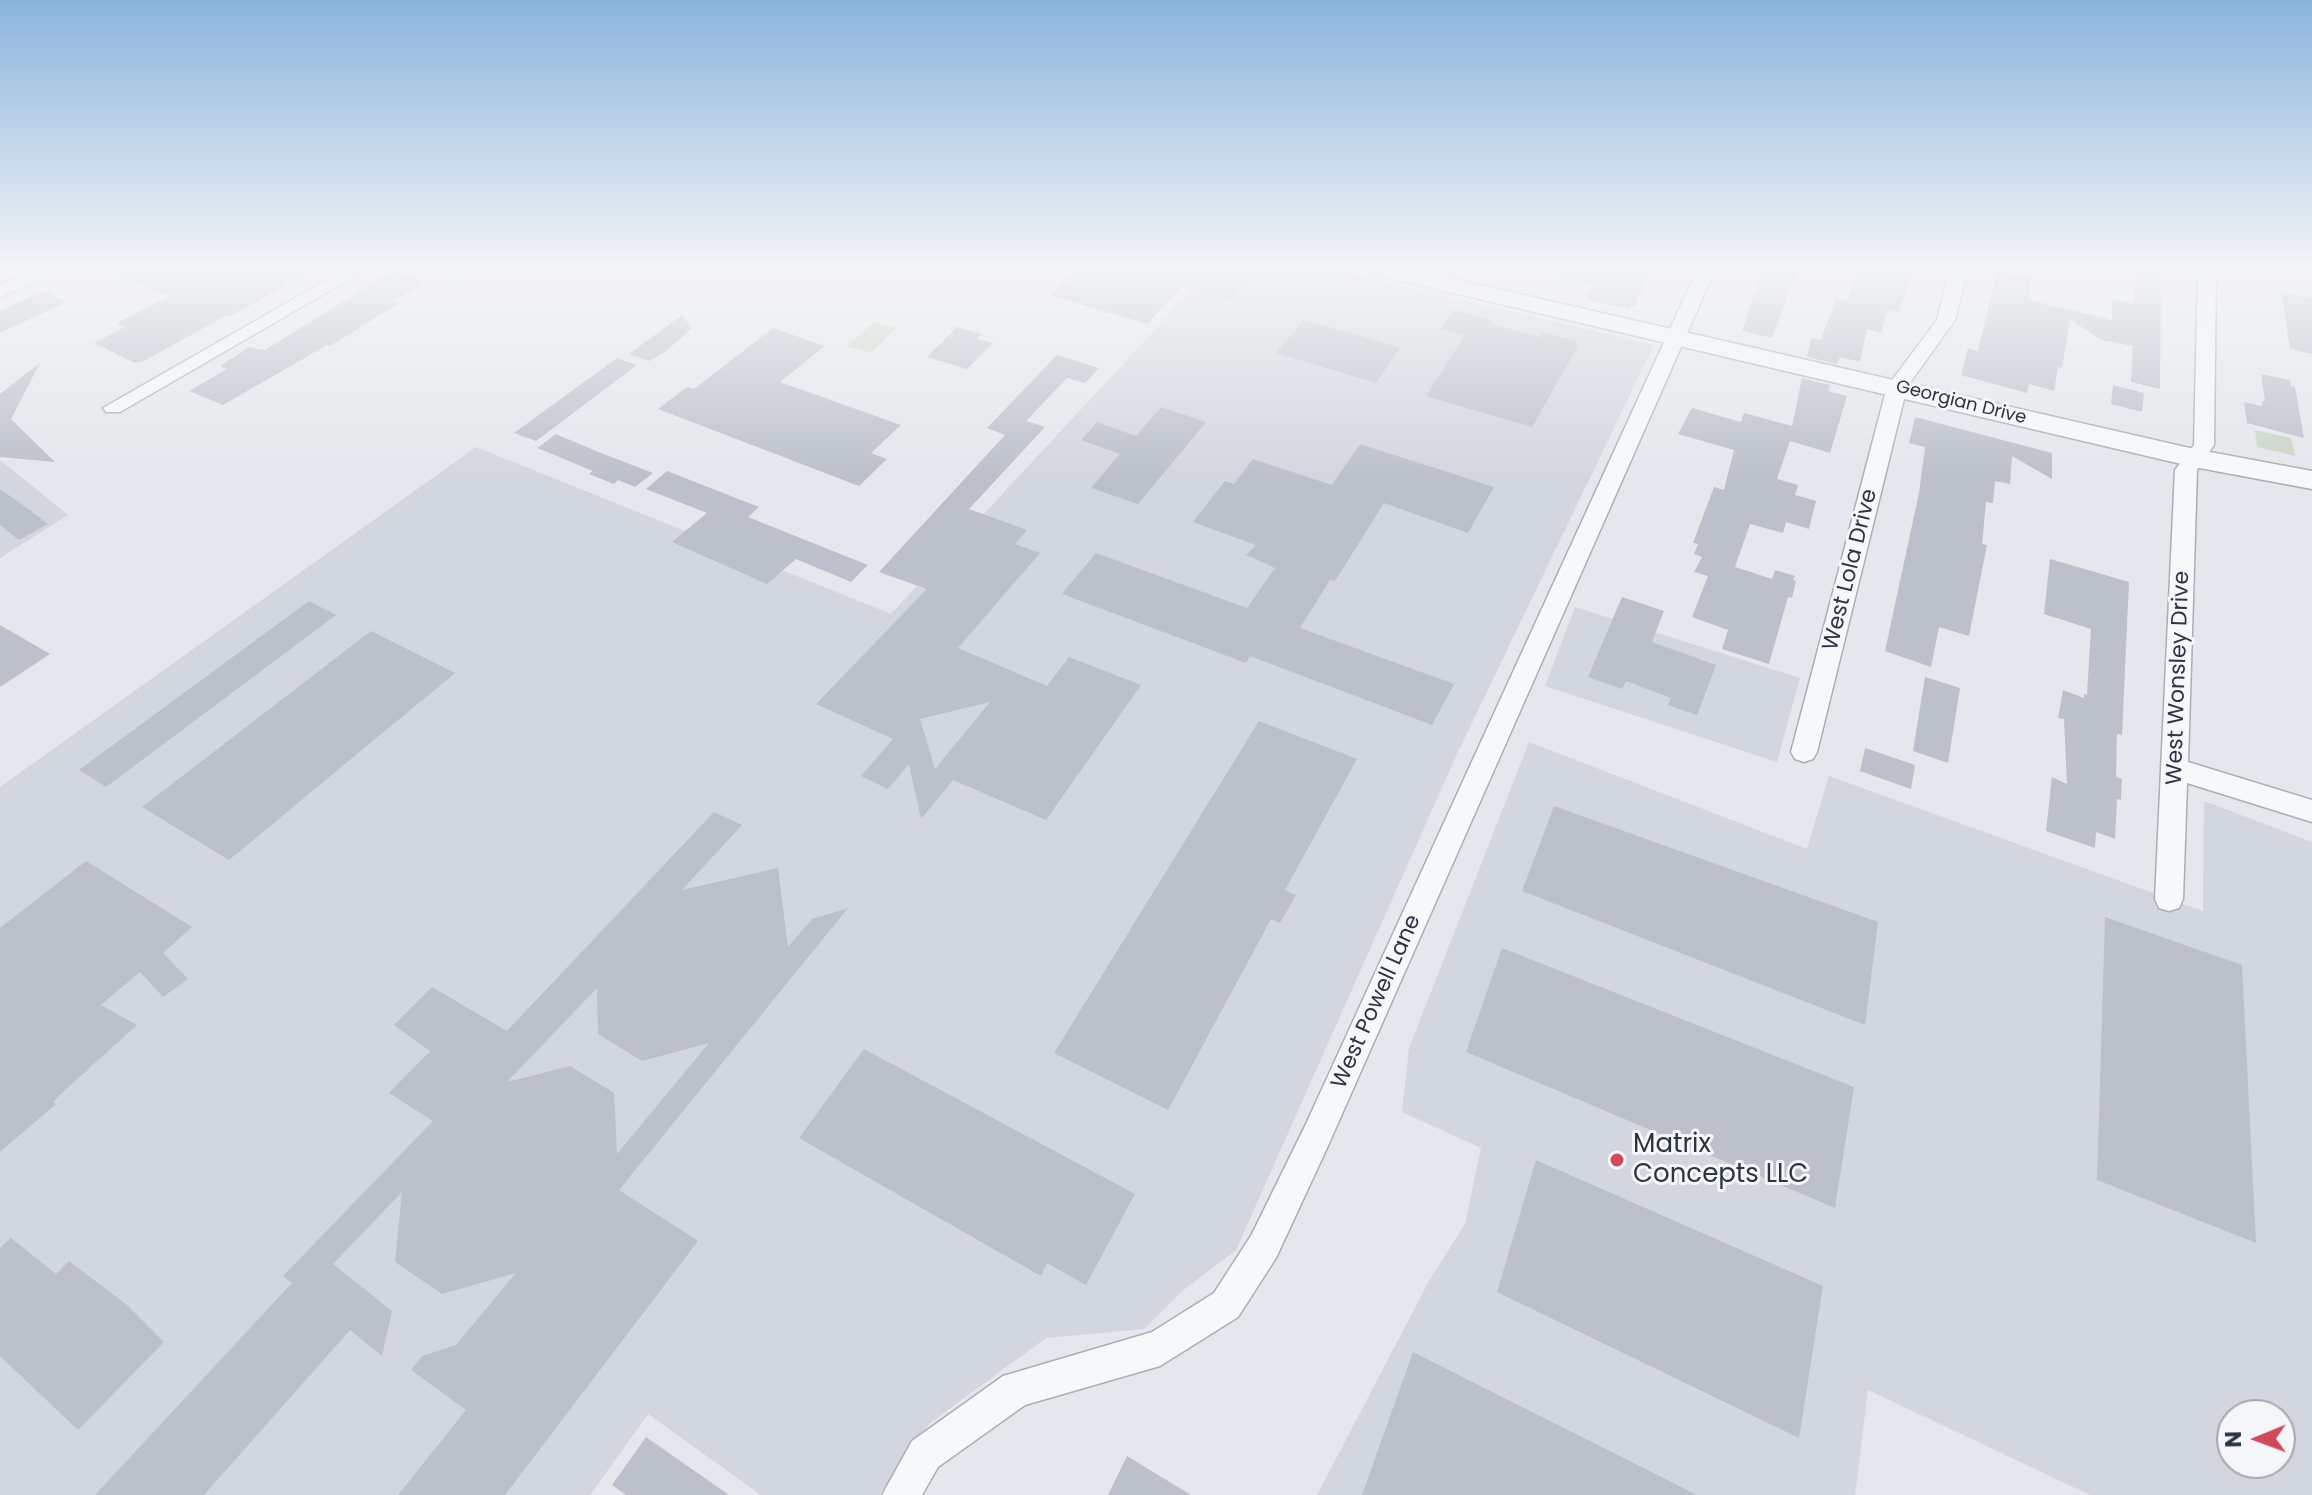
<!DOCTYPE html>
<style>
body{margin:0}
#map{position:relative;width:2312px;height:1495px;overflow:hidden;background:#e4e7ec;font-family:Poppins,sans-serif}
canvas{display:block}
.north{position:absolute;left:2216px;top:1399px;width:80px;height:80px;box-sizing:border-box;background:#f4f6f9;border:2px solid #a4a8b1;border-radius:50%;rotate:269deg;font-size:22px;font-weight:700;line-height:32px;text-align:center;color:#2b3445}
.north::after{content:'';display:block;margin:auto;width:28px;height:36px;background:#d1495b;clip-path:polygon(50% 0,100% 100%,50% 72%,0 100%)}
</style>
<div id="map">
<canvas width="2312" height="1495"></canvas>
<div class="north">N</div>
</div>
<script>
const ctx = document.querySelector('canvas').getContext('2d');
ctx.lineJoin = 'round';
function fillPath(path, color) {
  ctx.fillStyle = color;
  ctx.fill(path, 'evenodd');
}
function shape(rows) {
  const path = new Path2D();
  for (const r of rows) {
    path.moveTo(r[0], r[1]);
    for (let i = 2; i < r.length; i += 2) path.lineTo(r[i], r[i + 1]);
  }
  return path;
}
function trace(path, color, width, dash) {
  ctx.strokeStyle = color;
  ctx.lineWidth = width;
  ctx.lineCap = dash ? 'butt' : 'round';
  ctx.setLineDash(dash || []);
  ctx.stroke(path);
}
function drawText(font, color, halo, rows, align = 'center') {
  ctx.font = font + ' Poppins,sans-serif';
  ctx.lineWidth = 6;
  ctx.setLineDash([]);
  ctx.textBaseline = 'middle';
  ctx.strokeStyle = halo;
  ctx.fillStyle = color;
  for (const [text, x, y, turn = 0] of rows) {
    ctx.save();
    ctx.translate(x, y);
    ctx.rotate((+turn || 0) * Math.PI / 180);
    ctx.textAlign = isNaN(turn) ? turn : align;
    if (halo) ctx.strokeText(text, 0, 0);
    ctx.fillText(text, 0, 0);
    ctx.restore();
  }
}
const built = shape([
 [1212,268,1329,268,1654,345,1456,756,1236,1250,1181,1292,1144,1329,1046,1338,930,1423,879,1495,761,1495,648,1414,590,1495,0,1495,0,787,476,447,891,614],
 [0,460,68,515,0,558],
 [1575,607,1800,678,1777,762,1545,686],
 [1529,742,1807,849,1829,776,2203,911,2204,801,2312,842,2312,1495,2090,1495,1868,1390,1855,1495,1317,1495,1429,1281,1465,1224,1481,1148,1402,1112,1409,1048],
 [2232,1415,2280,1415,2280,1463,2232,1463]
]);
const green = shape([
 [874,322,897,328,870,353,847,346],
 [2255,430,2291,438,2295,456,2257,447]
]);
const building = shape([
 [102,268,315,268,231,316,227,315,144,361,135,363,94,343,125,327,117,323,169,296],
 [1080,268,1258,268,1230,300,1182,287,1147,324,1050,295],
 [1552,268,1651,268,1635,306,1631,306,1629,309,1585,299,1592,285,1551,272],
 [1763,268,1798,268,1772,338,1742,331],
 [1859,268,1914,268,1899,312,1888,309,1881,333,1867,329,1860,362,1840,357,1837,364,1807,357,1811,338,1821,340,1836,298,1847,300],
 [2136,268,2161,268,2160,389,2131,382,2133,346,2101,340,2070,319,2062,368,2058,367,2054,391,2029,384,2027,393,1961,375,1968,348,1978,351,1997,270,2031,278,2028,300,2112,320,2112,299,2134,304],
 [394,270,425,282,394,301,399,303,330,346,327,345,223,405,189,391,227,369,220,366,249,347,265,350],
 [45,290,66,302,0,333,0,311],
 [2281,292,2312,298,2312,354,2290,349],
 [1454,310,1492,320,1490,324,1540,337,1542,332,1577,341,1575,345,1578,346,1532,427,1426,396,1465,335,1441,329],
 [682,315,692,328,665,352,649,361,629,354],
 [1303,320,1368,338,1400,348,1376,383,1276,353],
 [957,327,982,334,977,339,993,343,967,369,927,357],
 [773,328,825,346,780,382,901,425,871,453,887,459,859,486,658,409,687,387,694,389],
 [1057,355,1099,368,1085,383,1067,378,1026,421,1045,427,969,509,1027,530,1015,544,1040,553,958,648,1047,686,1069,657,1141,685,1046,820,953,780,921,819,909,764,888,789,861,776,893,739,816,704,927,589,879,572,1005,435,987,428],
 [990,702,935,769,920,719],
 [617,358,637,365,536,441,514,433],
 [40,363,11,419,55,462,0,457,0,394],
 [2261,374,2290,380,2291,386,2295,387,2304,438,2247,423,2244,402,2262,406,2262,401,2265,401],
 [1802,378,1830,385,1828,391,1847,396,1830,453,1790,441,1777,479,1798,485,1795,495,1816,501,1809,529,1786,522,1783,533,1750,524,1735,567,1772,579,1775,570,1795,576,1793,580,1796,581,1792,598,1788,597,1769,664,1722,649,1728,630,1692,617,1708,576,1694,572,1702,557,1694,554,1698,544,1693,543,1714,487,1724,490,1734,450,1678,434,1692,408,1741,422,1744,413,1792,426],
 [2113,385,2144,393,2142,412,2111,404],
 [1161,407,1206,422,1138,504,1091,488,1120,454,1081,440,1097,422,1136,436],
 [1915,417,2052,453,2052,479,2012,456,2010,484,1995,481,1993,503,1986,502,1982,544,1987,545,1969,636,1939,627,1931,667,1885,651,1919,493,1925,447,1909,443],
 [556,434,596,451,653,473,635,487,618,480,614,484,589,474,593,471,537,448],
 [1360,444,1494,487,1468,533,1384,503,1335,581,1330,580,1300,628,1454,684,1432,725,1250,656,1246,663,1062,594,1096,553,1247,608,1275,568,1246,555,1256,545,1193,522,1225,481,1234,484,1253,459,1332,485],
 [667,471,759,507,748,517,868,565,851,582,796,559,767,584,672,542,707,513,646,489],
 [0,489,24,506,48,524,19,540,0,525],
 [2050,559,2129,582,2122,735,2117,734,2116,777,2122,779,2121,800,2117,799,2115,839,2096,832,2095,848,2046,831,2052,777,2067,784,2064,719,2058,718,2063,690,2084,698,2084,694,2087,695,2091,629,2044,614],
 [1622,597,1664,611,1652,642,1716,665,1697,715,1668,705,1671,698,1626,681,1622,689,1588,677],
 [309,601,336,615,106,787,79,770],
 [0,625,50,654,0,687],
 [371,631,455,673,229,860,142,807],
 [1925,677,1960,688,1948,763,1913,751],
 [1259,721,1357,759,1285,890,1296,895,1280,923,1271,919,1168,1110,1054,1053],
 [1865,748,1915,765,1911,789,1860,771],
 [1554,806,1878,922,1865,1025,1522,891],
 [714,812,742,825,682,890,778,868,788,947,812,919,848,908,619,1190,698,1241,505,1495,398,1495,466,1410,411,1370,422,1356,456,1345,516,1273,442,1294,395,1262,402,1192,333,1264,392,1311,382,1356,350,1330,204,1495,95,1495,292,1283,283,1276,433,1121,389,1093,430,1051,394,1025,432,987,507,1031],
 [597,988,598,1034,642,1061,709,1043,617,1154,614,1093,570,1066,507,1082],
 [86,861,192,927,163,953,188,979,163,997,140,972,101,1005,137,1025,65,1090,53,1102,56,1104,0,1152,0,928],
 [2105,917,2242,965,2256,1243,2097,1180],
 [1502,948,1854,1087,1835,1208,1466,1052],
 [864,1049,1135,1194,1086,1285,1047,1263,1041,1276,799,1138],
 [1536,1160,1823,1286,1799,1438,1497,1292],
 [11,1238,56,1274,69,1261,127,1305,164,1342,78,1430,0,1356,0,1248],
 [1413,1352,1697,1495,1362,1495],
 [646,1437,729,1495,626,1495,612,1485],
 [1127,1456,1191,1495,1108,1495]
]);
const minor = shape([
 [36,268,59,268,0,298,0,285,36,268],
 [348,268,369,268,120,412,106,412,103,408,348,268],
 [449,268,471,268,472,269,463,274,449,268],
 [1433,268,1451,268,1438,285,1432,286,1423,281,1433,268],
 [1698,268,1716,268,1327,1148,1276,1258,1238,1317,1160,1366,1025,1405,938,1467,922,1495,882,1495,912,1441,1003,1376,1152,1332,1214,1293,1252,1234,1305,1126,1698,268],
 [1950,268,1968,268,1955,320,1907,387,1817,752,1813,759,1804,762,1795,759,1791,752,1887,387,1937,320,1950,268],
 [2198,268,2216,268,2214,445,2197,470,2188,762,2312,800,2312,822,2187,783,2183,899,2179,908,2169,911,2159,908,2155,899,2175,470,2194,445,2198,268]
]);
const tertiary = shape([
 [1365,268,1406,268,2194,449,2312,471,2312,489,2194,467,1377,275,1369,273,1365,268]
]);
const markers = [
 [1617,1160,8,"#d1495b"]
];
const farStreetnames = [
 ["Georgian Drive",1961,403,14]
];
const streetNames = [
 ["West Lola Drive",1851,570,-76],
 ["West Wonsley Drive",2179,678,-88],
 ["West Powell Lane",1377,1002,-66]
];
const nearPoinames = [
 ["Matrix",1633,1145],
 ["Concepts LLC",1633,1175]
];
fillPath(built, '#d2d6de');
fillPath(green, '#c9d6c5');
fillPath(building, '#bbc0ca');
trace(minor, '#a9aeb7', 3);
trace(tertiary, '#a9aeb7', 3);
fillPath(minor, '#f7f8fa');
fillPath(tertiary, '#f7f8fa');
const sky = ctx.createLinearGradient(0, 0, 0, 477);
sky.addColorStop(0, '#8bb4dd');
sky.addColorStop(0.56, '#f3f4f6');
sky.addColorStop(1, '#f3f4f600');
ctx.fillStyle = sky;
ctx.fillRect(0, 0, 2312, 477);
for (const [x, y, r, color] of markers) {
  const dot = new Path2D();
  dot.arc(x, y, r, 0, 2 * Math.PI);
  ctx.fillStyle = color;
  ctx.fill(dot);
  trace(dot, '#f4f6f9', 3);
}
drawText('18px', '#2b3445', '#f4f6f9', farStreetnames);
drawText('22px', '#2b3445', '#f4f6f9', streetNames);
drawText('26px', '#2b3445', '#f4f6f9', nearPoinames, 'left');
</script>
